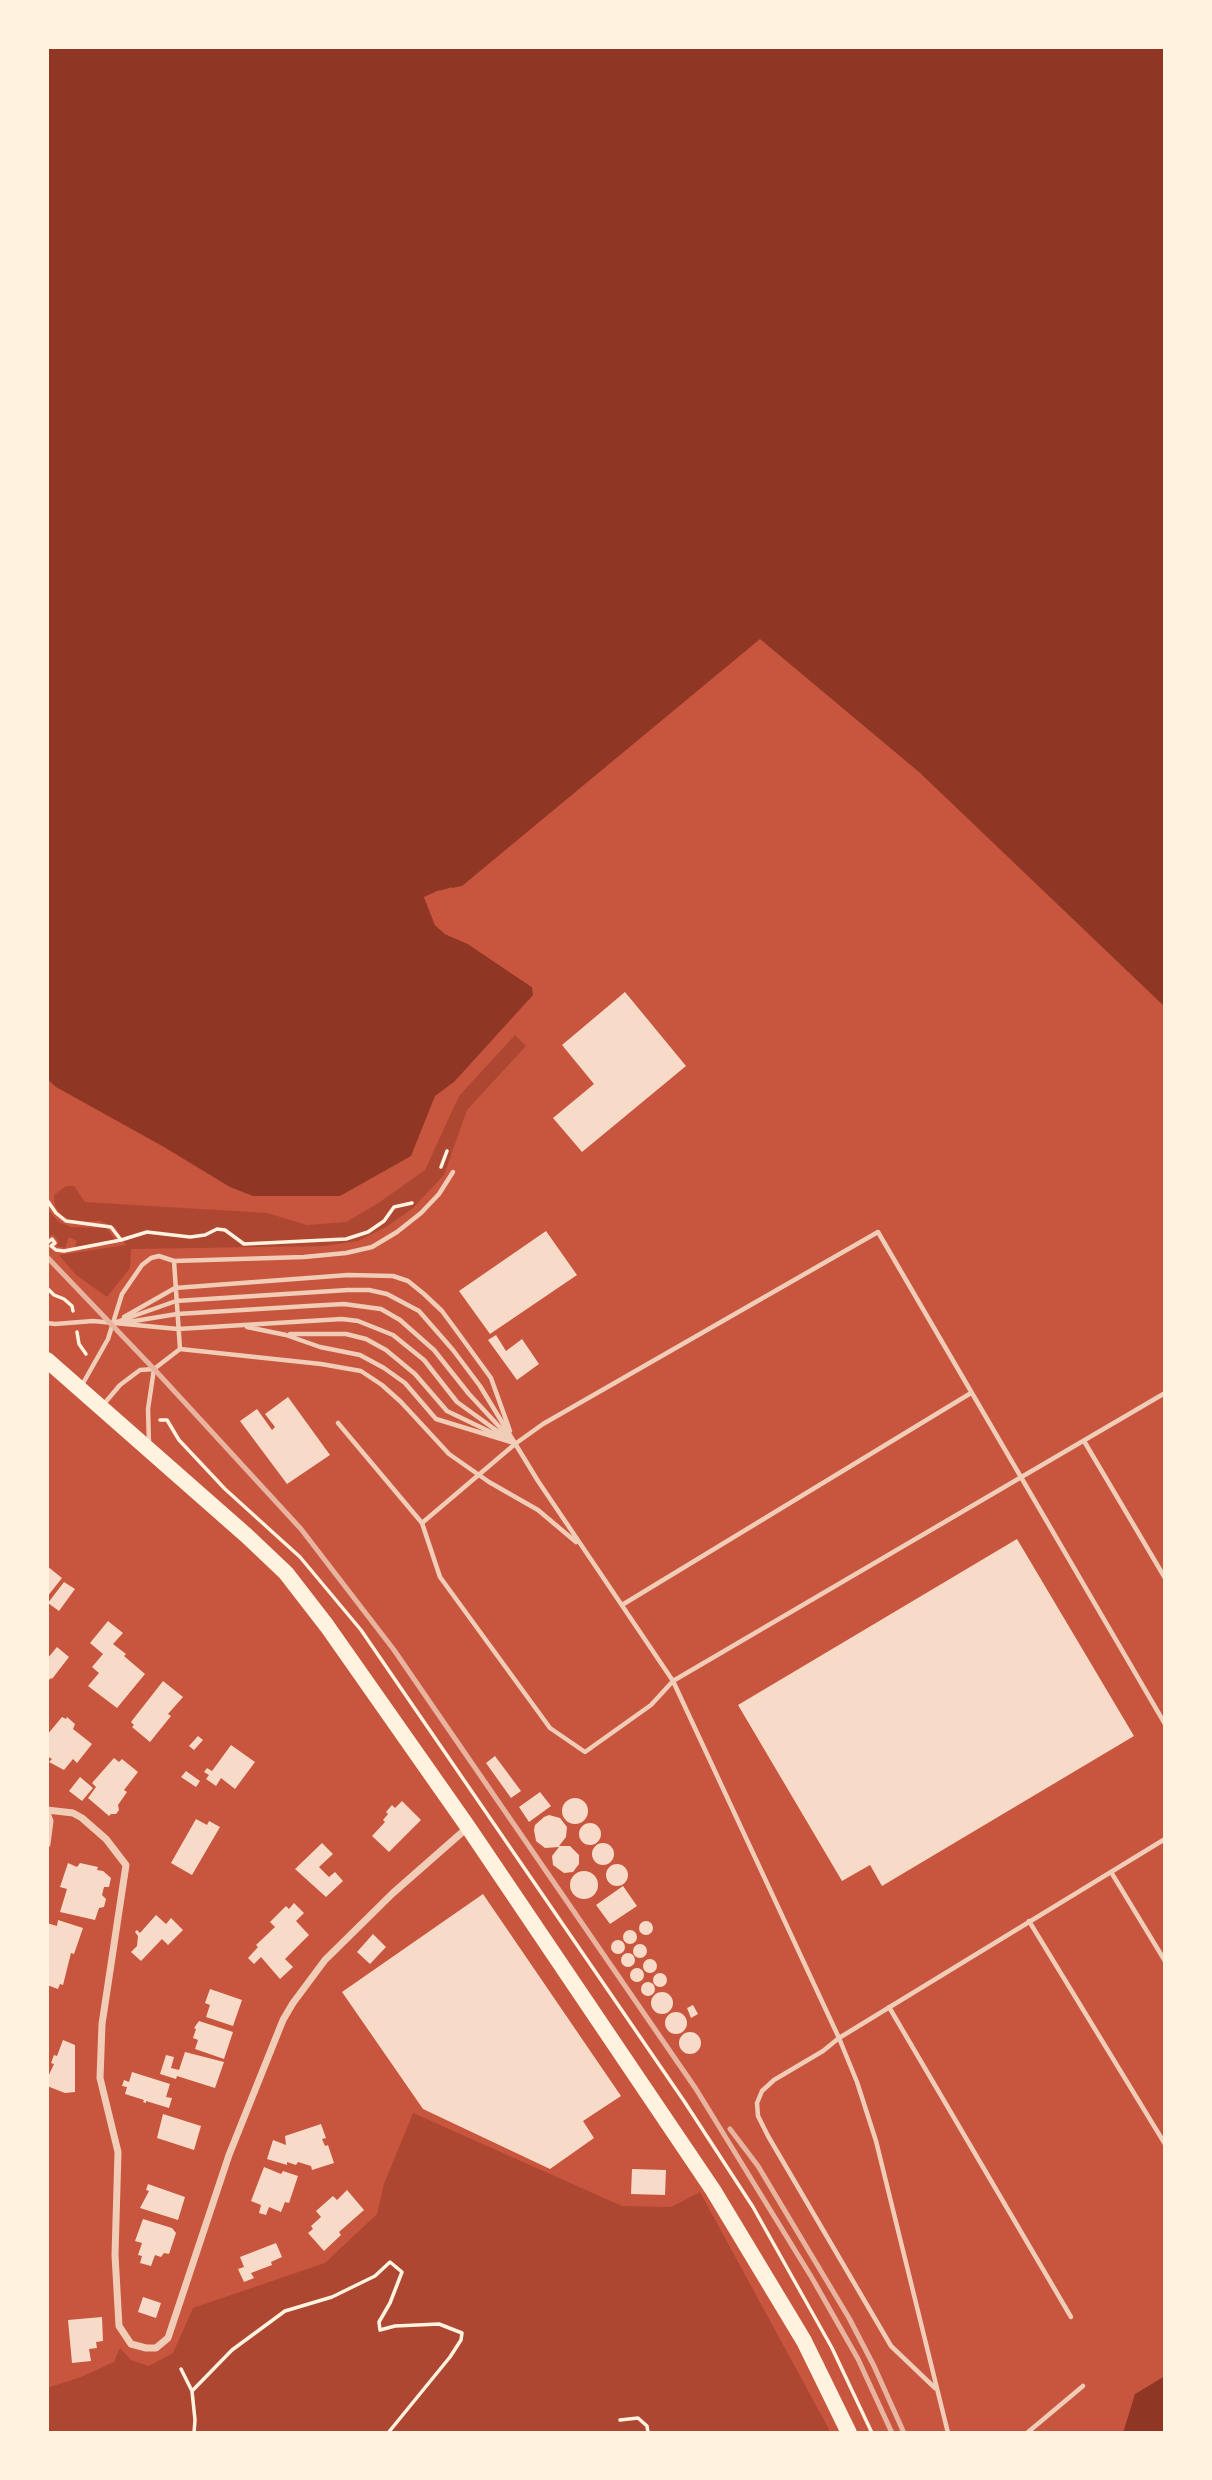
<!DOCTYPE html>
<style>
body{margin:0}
#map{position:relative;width:1212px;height:2480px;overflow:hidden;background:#c8553d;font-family:Bitter,serif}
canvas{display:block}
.frame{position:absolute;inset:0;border:49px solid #fff3e0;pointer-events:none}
</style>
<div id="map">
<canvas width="1212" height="2480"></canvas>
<div class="frame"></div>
</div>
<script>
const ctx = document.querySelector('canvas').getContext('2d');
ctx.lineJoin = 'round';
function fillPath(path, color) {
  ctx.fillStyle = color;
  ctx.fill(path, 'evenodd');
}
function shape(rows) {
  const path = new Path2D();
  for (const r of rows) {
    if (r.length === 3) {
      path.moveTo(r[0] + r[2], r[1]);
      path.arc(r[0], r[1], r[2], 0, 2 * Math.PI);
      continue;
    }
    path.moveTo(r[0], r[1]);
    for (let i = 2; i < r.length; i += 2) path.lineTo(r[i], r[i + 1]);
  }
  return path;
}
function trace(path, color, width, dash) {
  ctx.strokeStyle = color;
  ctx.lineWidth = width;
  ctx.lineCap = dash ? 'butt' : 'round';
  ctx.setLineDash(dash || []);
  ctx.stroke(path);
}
const green = shape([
 [515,1035,526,1046,467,1110,444,1175,412,1209,386,1227,358,1241,324,1246,131,1249,130,1268,107,1297,76,1275,59,1255,126,1245,115,1227,100,1221,73,1222,61,1215,55,1206,54,1195,66,1186,74,1186,85,1202,267,1213,307,1225,346,1222,377,1204,425,1170,459,1096],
 [47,1209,59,1222,71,1227,106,1228,115,1239,110,1242,74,1249,77,1241,69,1237,65,1248,57,1246,59,1242,53,1234,47,1238],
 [413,2113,622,2206,671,2207,700,2192,831,2433,47,2433,47,2388,81,2377,114,2362,120,2348,131,2360,149,2366,173,2353,193,2308,325,2263,377,2214,384,2184]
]);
const water = shape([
 [47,47,1165,47,1165,1007,919,772,760,639,462,886,437,891,424,897,435,925,445,934,468,944,532,987,533,995,454,1082,435,1096,411,1156,340,1196,253,1196,230,1187,164,1147,56,1087,47,1079],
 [1165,2376,1165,2433,1123,2433,1135,2394]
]);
const pier = shape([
 [452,887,449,892,428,899,438,923,447,931,469,941,534,985,536,990,468,944,445,934,435,925,424,897]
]);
const building = shape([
 [625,992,686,1066,582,1152,553,1118,594,1084,562,1045],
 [546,1231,577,1275,490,1334,459,1291],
 [496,1335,506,1351,522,1339,539,1364,517,1380,488,1340],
 [288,1397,330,1455,287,1484,240,1421,257,1409,272,1430,275,1427,265,1414],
 [1017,1539,1134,1736,882,1886,870,1865,842,1881,738,1705],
 [47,1566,62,1578,47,1597],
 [64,1582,75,1589,59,1611,48,1603],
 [108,1621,123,1633,113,1644,126,1654,124,1656,145,1674,117,1708,88,1686,99,1673,92,1667,103,1654,90,1643],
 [57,1647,69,1657,52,1679,51,1678,47,1682,47,1659],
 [163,1681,183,1697,168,1714,171,1716,150,1742,132,1727,134,1725,131,1722],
 [62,1717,66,1719,67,1717,75,1724,73,1729,92,1744,77,1763,73,1759,64,1770,49,1762,52,1759,47,1756,47,1735],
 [198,1736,203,1740,194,1750,189,1746],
 [231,1745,255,1762,235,1789,221,1778,216,1786,206,1779,209,1775,204,1772,207,1768,212,1771],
 [495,1756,521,1791,511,1798,486,1763],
 [114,1758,119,1762,122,1759,138,1772,124,1790,127,1792,118,1805,119,1810,116,1814,111,1814,109,1816,88,1798,96,1787,92,1783],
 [186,1771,200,1781,196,1787,181,1777],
 [80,1777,93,1788,82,1801,69,1791],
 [540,1792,551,1806,529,1822,519,1807],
 [575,1811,13],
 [402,1801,421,1820,389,1852,372,1836,385,1822,383,1820,388,1814,386,1812,392,1805,395,1808],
 [549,1815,560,1818,567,1827,566,1837,559,1846,570,1846,579,1855,579,1864,573,1872,564,1873,553,1865,552,1856,559,1847,545,1848,536,1841,534,1830,535,1825,544,1817],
 [196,1819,207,1825,209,1821,220,1827,192,1875,171,1863],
 [590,1834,11],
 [603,1854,11],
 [322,1843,333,1854,319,1867,329,1877,335,1872,343,1881,326,1897,295,1869],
 [68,1863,77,1867,80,1863,98,1867,97,1870,103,1871,111,1878,109,1887,104,1887,102,1895,106,1899,104,1907,99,1908,95,1920,60,1912,67,1889,60,1887],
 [617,1875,11],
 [584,1885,14],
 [623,1886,637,1906,610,1924,596,1905],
 [483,1894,621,2096,583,2121,594,2138,550,2169,423,2109,342,1992],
 [294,1903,304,1913,296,1921,309,1935,285,1959,293,1967,280,1979,261,1957,254,1964,248,1958,258,1947,256,1945,275,1927,270,1922,286,1906,289,1909],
 [156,1915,166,1924,171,1918,183,1930,168,1945,162,1939,141,1961,131,1952,137,1946,138,1936,135,1932,137,1930,140,1933],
 [58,1920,83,1928,74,1954,71,1953,63,1985,60,1984,58,1989,47,1985,47,1923,57,1926],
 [646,1928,7],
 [630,1937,7],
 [373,1934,386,1947,370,1964,357,1952],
 [618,1947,7],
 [640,1951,7],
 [628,1960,7],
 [650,1966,7],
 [637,1975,7],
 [660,1980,7],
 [648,1989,7],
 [210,1989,242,2000,233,2026,206,2017,210,2005,205,2003],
 [662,2003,11],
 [693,2005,698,2014,691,2018,687,2008],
 [676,2023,11],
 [199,2021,233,2032,224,2059,195,2049,198,2040,193,2038,196,2029,194,2028],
 [690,2043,11],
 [63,2040,75,2045,75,2092,65,2093,47,2086,47,2079,54,2064,51,2063,54,2055,57,2056],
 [185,2052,224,2062,215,2088,177,2076,176,2079,160,2074,166,2055,174,2057,171,2068,179,2070],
 [132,2072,170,2084,166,2097,172,2098,169,2108,146,2101,146,2103,143,2102,144,2100,125,2094,127,2087,122,2086,124,2080,129,2082],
 [163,2114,201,2126,194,2150,157,2138],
 [321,2124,326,2138,322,2139,325,2146,328,2145,334,2163,312,2170,311,2166,298,2162,296,2165,287,2162,287,2165,267,2159,273,2140,286,2145,285,2136],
 [264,2167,281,2174,283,2171,298,2176,289,2203,285,2202,281,2212,269,2207,266,2215,259,2213,261,2205,251,2201],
 [632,2169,666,2170,665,2195,631,2194],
 [148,2184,185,2197,178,2220,140,2208,149,2191,146,2190],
 [347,2190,364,2210,339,2232,341,2235,324,2251,308,2233,313,2229,311,2226,321,2217,316,2211,333,2196,337,2200],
 [143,2219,172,2228,176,2233,169,2254,164,2253,161,2257,155,2255,151,2266,140,2263,142,2256,138,2255,142,2243,135,2241],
 [276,2243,282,2257,271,2262,272,2265,251,2273,254,2278,244,2282,238,2269,244,2267,240,2257],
 [143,2297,161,2303,156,2318,138,2312],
 [102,2317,103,2341,96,2342,97,2348,89,2349,91,2361,72,2363,68,2320]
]);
const path = shape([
 [441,1167,447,1151],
 [47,1200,56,1213,66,1221,111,1227,121,1240,64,1251,56,1250,51,1246,55,1243,52,1239,47,1243],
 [121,1240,147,1232,190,1237,205,1235,217,1229,225,1230,244,1244,346,1239,368,1232,384,1221,394,1207,412,1203],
 [47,1288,54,1295,64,1299,72,1306,73,1311],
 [77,1332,79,1344,86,1354],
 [160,1420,167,1420,179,1440,225,1489,300,1557,361,1630,684,2101,753,2207,832,2348,872,2433],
 [181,2369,192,2391,195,2420,194,2433],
 [192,2391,232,2350,285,2311,332,2297,375,2276,390,2262,402,2272,390,2303,379,2322,380,2330,395,2326,439,2324,462,2333,461,2340,450,2357,388,2433],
 [620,2420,638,2418,647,2426,648,2433]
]);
const service = shape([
 [124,1317,175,1288,348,1275,393,1276,408,1281,424,1294,442,1311,456,1330,491,1378,510,1431],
 [47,1323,55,1324,93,1321,178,1329,342,1319,358,1321,393,1335,424,1360,457,1402,511,1441],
 [122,1323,177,1314,308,1306,344,1304,381,1309,400,1320,434,1350,469,1394,507,1435],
 [111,1324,176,1301,348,1290,369,1290,387,1294,419,1311,453,1350,480,1386,538,1481,673,1681,839,2038,857,2082,876,2141,948,2433],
 [247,1327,286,1335,320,1347,360,1355,384,1368,405,1383,436,1419,511,1442],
 [290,1334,346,1334,366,1339,386,1350,415,1374,447,1411,501,1437],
 [180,1349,321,1364,361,1371,382,1385,401,1402,449,1454,489,1482,538,1510,576,1542],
 [82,1385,108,1339,122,1294,142,1265,151,1258,159,1256,174,1261,304,1257,346,1253,372,1247,397,1232,421,1213,439,1194,453,1172],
 [103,1405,120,1385,140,1370,154,1369],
 [338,1423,422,1523,440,1577,550,1728,585,1752,651,1705,673,1681,1165,1393],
 [1084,1441,1165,1578],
 [149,1444,148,1409,154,1369,180,1349,174,1261],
 [422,1523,515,1444,543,1424,878,1232,1165,1724],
 [622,1605,971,1393],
 [1111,1872,1165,1961],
 [1029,1921,1165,2144],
 [889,2007,1071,2317],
 [935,2388,891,2346,768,2136,758,2116,757,2103,762,2091,774,2080,823,2051,839,2038,1165,1839],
 [1027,2433,1083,2386]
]);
const minor = shape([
 [47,1810,73,1813,82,1818,106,1839,126,1865,102,2024,100,2078,118,2152,115,2255,119,2326,131,2344,146,2348,156,2348,168,2338,229,2155,283,2020,293,2003,325,1960,393,1893,467,1828],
 [47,1813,50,1821,47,1844]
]);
const trunk = shape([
 [47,1360,247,1536,286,1573,327,1626,468,1827,713,2190,804,2341,849,2433]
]);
const rail = shape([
 [47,1257,154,1369,301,1529,394,1650,696,2089,812,2278,858,2359,892,2433],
 [730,2129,758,2166,849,2318,874,2366,904,2433]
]);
fillPath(green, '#ae4732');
fillPath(water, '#8f3625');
fillPath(pier, '#c8553d');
fillPath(building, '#f7dbc8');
trace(path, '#fff3e0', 3.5);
trace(service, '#f1ccb7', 4.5);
trace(minor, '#f1ccb7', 7);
trace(trunk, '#fff3e0', 16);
trace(rail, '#e9b49f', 5);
</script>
